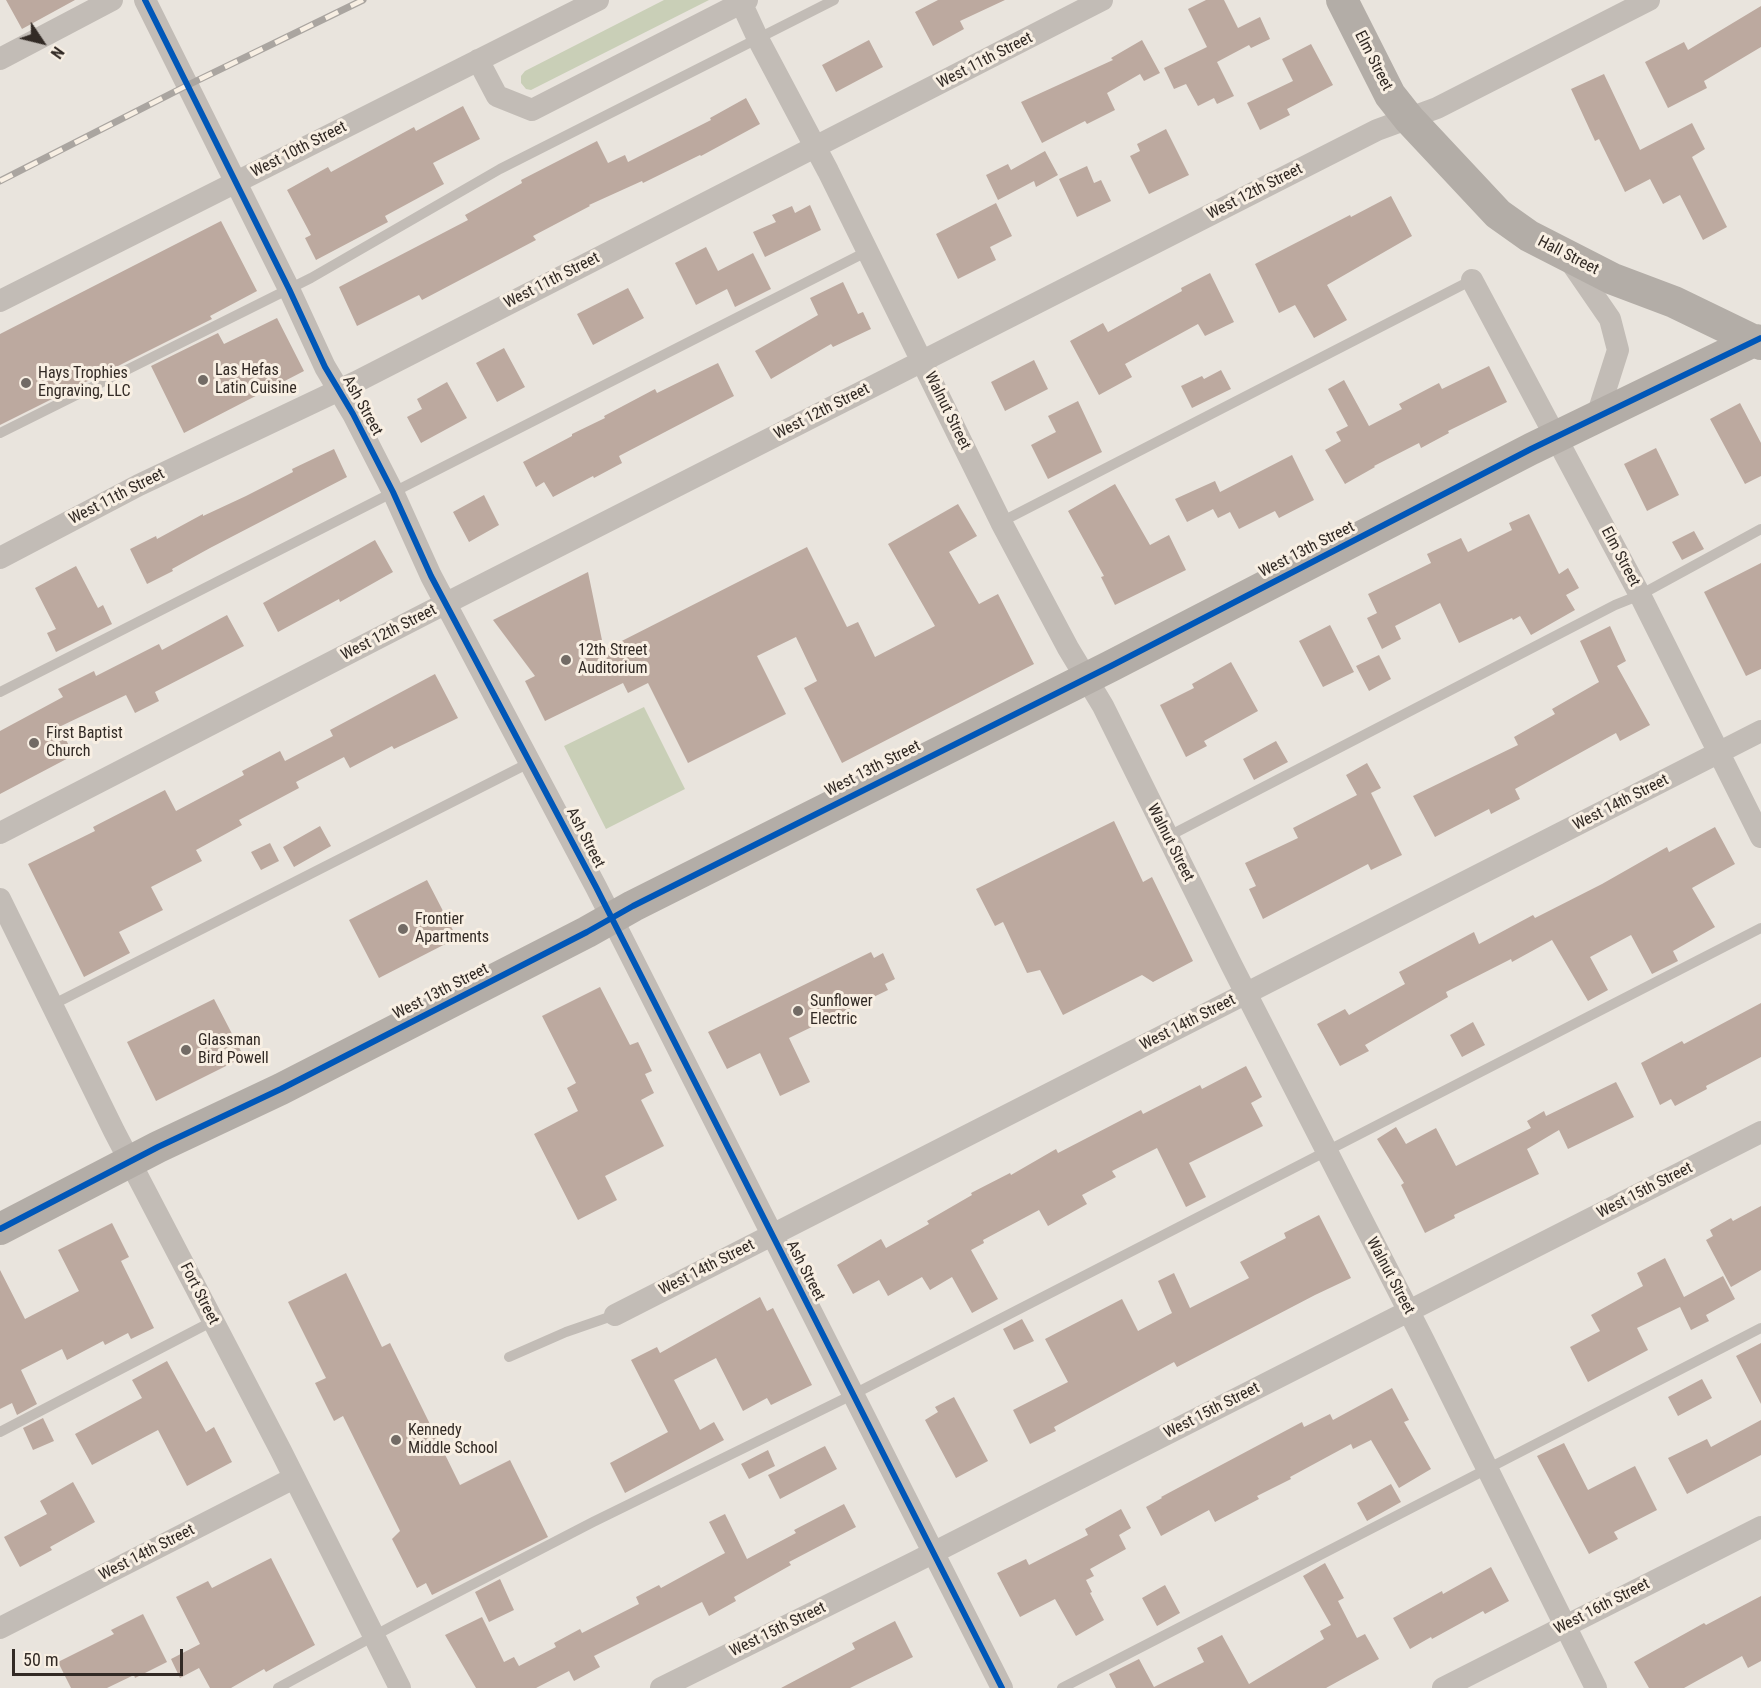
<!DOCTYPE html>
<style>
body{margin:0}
#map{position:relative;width:1761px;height:1688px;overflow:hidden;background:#e9e4dd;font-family:"Roboto Condensed",sans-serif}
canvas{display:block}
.north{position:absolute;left:12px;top:12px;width:60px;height:60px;-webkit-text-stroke:4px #f8efe3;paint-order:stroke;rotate:125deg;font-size:16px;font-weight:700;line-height:24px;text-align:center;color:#322a25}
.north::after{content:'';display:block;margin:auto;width:21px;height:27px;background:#322a25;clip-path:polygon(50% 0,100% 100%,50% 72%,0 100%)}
.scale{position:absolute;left:12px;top:1649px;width:171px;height:27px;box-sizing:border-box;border:3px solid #322a25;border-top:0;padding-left:8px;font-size:18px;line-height:21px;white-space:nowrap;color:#322a25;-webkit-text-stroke:4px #f8efe3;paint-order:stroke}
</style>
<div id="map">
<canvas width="1761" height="1688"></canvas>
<div class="north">N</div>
<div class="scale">50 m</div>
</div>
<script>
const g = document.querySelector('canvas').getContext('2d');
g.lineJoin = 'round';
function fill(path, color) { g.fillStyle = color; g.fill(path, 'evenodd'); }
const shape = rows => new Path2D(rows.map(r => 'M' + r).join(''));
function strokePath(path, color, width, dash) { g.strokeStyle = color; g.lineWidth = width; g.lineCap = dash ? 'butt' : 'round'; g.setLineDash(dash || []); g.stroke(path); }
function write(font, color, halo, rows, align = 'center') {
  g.font = font + ' "Roboto Condensed",sans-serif'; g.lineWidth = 6; g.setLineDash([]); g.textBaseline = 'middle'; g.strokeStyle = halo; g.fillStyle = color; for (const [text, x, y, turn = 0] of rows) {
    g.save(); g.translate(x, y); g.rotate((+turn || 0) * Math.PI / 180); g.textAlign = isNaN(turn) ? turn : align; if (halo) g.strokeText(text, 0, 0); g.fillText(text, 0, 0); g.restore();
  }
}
fill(shape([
 [664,0,709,0,531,90,526,89,521,83,521,76,525,71],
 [644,707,685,789,606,829,564,746]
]), '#c9cfb7');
fill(shape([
 [6,0,75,0,22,29],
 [938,0,1005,0,960,21,964,29,933,46,915,12],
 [1206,0,1224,0,1238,28,1260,17,1270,39,1251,48,1249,45,1217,62,1234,96,1217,104,1214,98,1198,106,1186,84,1174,89,1164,68,1207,47,1188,9],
 [1761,6,1761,47,1704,81,1707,88,1668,108,1645,62,1684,42,1688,50],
 [869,40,883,67,836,92,822,65],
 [1142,40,1160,73,1144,81,1140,74,1107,93,1115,110,1087,124,1085,121,1042,143,1021,102,1113,60,1111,58],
 [1311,44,1333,85,1287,109,1290,115,1260,130,1247,103,1293,81,1282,59],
 [1604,74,1640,150,1692,123,1705,149,1692,157,1727,227,1703,240,1680,195,1663,204,1650,179,1625,192,1599,139,1595,141,1571,89],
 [746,98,760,124,701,156,700,155,643,183,642,181,589,205,590,206,533,236,536,240,422,300,419,295,357,326,339,287,468,220,465,215,522,183,521,180,597,141,608,163,625,155,628,162,711,120,710,118],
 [463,106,480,139,433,163,444,184,385,216,388,222,316,260,305,238,311,235,287,190,328,167,331,172,414,127,416,131],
 [1166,129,1189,175,1149,194,1130,156,1140,151,1137,144],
 [1045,151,1058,175,1036,187,1034,181,998,200,986,175,1008,164,1011,170],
 [1087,166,1094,183,1101,180,1111,201,1077,217,1059,179],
 [1391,196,1412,236,1327,285,1347,320,1314,338,1295,305,1279,313,1255,264,1350,215,1351,217],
 [996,203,1012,236,990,247,996,260,958,279,936,234],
 [810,205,821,230,765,257,753,232,776,222,772,215,792,206,795,213],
 [221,221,257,291,210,316,212,319,0,425,0,334],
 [706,247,718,271,753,253,771,289,735,307,727,289,696,305,675,263],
 [1210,273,1234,322,1205,336,1198,324,1125,364,1132,377,1099,395,1070,341,1103,323,1108,332,1182,291,1181,288],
 [843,282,858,314,863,312,871,329,833,347,831,344,771,379,755,351,818,315,810,298],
 [628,288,644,318,593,345,577,314],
 [277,318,304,371,184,433,151,366,218,333,224,344],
 [504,348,525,387,497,402,476,363],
 [1034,360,1048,389,1005,411,991,382],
 [718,363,734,396,619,456,622,463,594,478,593,476,553,497,544,482,536,487,523,462,572,436,572,434,605,418,604,416,655,389,657,393],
 [1489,366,1507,402,1448,431,1449,433,1421,448,1419,443,1374,466,1375,467,1345,484,1325,450,1341,441,1336,432,1348,426,1328,389,1344,380,1369,426,1402,409,1399,404,1439,383,1442,389],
 [1221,370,1231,389,1192,408,1181,386,1202,376,1204,379],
 [447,382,467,418,421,443,407,417,422,409,417,399],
 [1078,401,1102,452,1048,479,1031,445,1056,432,1048,416],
 [1740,403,1761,443,1761,476,1745,484,1710,419],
 [1656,448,1679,495,1647,511,1624,464],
 [334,449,347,477,210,548,172,569,173,571,147,584,130,549,156,536,157,539,203,514,203,516,246,496,293,472,292,469],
 [1292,455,1314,500,1279,518,1275,511,1239,529,1230,512,1218,518,1213,509,1187,522,1175,499,1215,481,1220,492],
 [1115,484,1150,545,1169,535,1186,570,1115,605,1101,577,1104,576,1068,511],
 [484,495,499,525,469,542,453,512],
 [958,504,977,536,949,552,979,604,998,594,1034,664,842,763,804,688,817,681,796,637,757,656,786,714,688,763,648,683,628,693,623,683,545,721,525,681,535,676,493,620,588,572,604,650,807,547,847,627,858,622,875,657,935,626,888,544],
 [1529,514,1559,574,1568,568,1579,588,1566,595,1575,610,1531,635,1520,616,1513,620,1512,618,1459,643,1440,603,1395,626,1401,639,1382,649,1367,618,1377,613,1368,594,1431,563,1427,554,1461,538,1468,552,1512,530,1509,523],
 [1694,531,1704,549,1682,560,1672,542],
 [375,540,393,572,340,602,339,599,278,632,263,603],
 [1761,563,1761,669,1746,676,1704,592],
 [76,566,98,608,103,605,112,624,56,652,47,633,56,629,35,588],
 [227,615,244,646,155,692,159,701,135,713,126,695,59,727,74,755,0,794,0,731,63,697,58,689,94,671,96,676,159,644,162,650],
 [1330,625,1354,672,1323,687,1299,641],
 [1610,626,1626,661,1617,666,1650,725,1620,741,1616,733,1515,789,1520,799,1491,814,1489,809,1435,837,1413,796,1518,745,1514,737,1555,714,1552,709,1599,682,1580,641],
 [1379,655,1391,679,1369,691,1356,666],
 [1231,662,1258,711,1204,741,1207,746,1186,757,1160,705,1194,688,1192,684],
 [435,674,458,718,394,749,392,746,350,768,344,757,296,782,299,788,239,820,242,825,196,850,202,861,151,887,163,910,119,932,130,953,84,977,28,864,95,831,93,827,165,790,176,811,244,775,242,771,280,751,285,761,333,736,330,730],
 [1276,741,1288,762,1254,780,1243,759],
 [1367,763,1381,788,1371,793,1402,855,1371,870,1368,864,1263,919,1249,889,1256,886,1245,863,1298,838,1293,828,1357,795,1346,775],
 [1114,821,1143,882,1152,877,1193,961,1153,982,1142,975,1063,1015,1040,970,1027,973,1003,922,995,926,976,889],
 [320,826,331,846,294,867,283,847],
 [1715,827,1735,864,1692,888,1715,927,1673,951,1678,961,1652,974,1631,935,1590,957,1608,990,1588,1001,1552,940,1512,962,1511,959,1446,992,1448,997,1365,1045,1369,1051,1340,1066,1317,1024,1345,1009,1349,1015,1405,984,1399,972,1474,932,1479,944,1533,915,1535,918,1602,884,1667,847,1669,852],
 [270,843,279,861,261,870,251,852],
 [427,880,457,938,379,978,349,920],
 [871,952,874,958,883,953,895,979,885,984,888,990,789,1038,810,1082,780,1096,760,1053,727,1069,708,1032],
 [600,987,630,1045,638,1042,652,1071,645,1074,654,1093,641,1100,664,1146,605,1176,617,1200,578,1220,534,1134,578,1111,567,1088,576,1083,542,1016],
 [214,999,244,1057,156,1101,127,1042],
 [1761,1003,1761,1057,1706,1086,1707,1089,1675,1106,1671,1099,1660,1105,1641,1063,1682,1041,1684,1044],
 [1473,1022,1485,1045,1462,1057,1450,1035],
 [1246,1066,1262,1097,1251,1103,1263,1126,1189,1163,1206,1197,1186,1207,1157,1148,1112,1171,1116,1177,1082,1195,1087,1204,1048,1226,1039,1210,983,1240,984,1243,971,1250,998,1299,972,1313,952,1277,930,1290,922,1277,888,1296,879,1280,853,1294,837,1265,881,1239,886,1248,929,1224,927,1221,972,1195,971,1193,1010,1173,1011,1175,1056,1149,1058,1153,1141,1110,1143,1114,1200,1085,1202,1089],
 [1616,1082,1634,1117,1568,1149,1559,1130,1527,1149,1539,1174,1454,1215,1455,1218,1425,1233,1401,1185,1404,1183,1377,1139,1396,1127,1406,1144,1436,1128,1456,1166,1531,1128,1527,1121,1544,1111,1546,1116],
 [1761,1206,1761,1270,1731,1287,1706,1240,1713,1236,1710,1230,1731,1218,1733,1221],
 [1319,1215,1351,1278,1315,1295,1177,1367,1174,1362,1054,1427,1056,1431,1030,1444,1013,1410,1068,1382,1045,1339,1122,1299,1138,1331,1172,1313,1158,1281,1174,1273,1190,1308,1249,1278,1240,1262,1286,1238,1284,1233],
 [112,1223,129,1257,121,1261,154,1328,131,1339,128,1333,105,1345,103,1341,67,1360,62,1349,21,1370,37,1404,17,1415,12,1403,0,1409,0,1270,25,1319,79,1291,58,1250],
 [1665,1258,1684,1297,1723,1276,1735,1299,1706,1315,1709,1321,1691,1330,1680,1307,1637,1328,1648,1350,1588,1382,1570,1347,1600,1331,1591,1315,1643,1286,1637,1273],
 [346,1273,382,1347,390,1343,460,1485,510,1460,548,1537,432,1595,426,1583,417,1588,392,1539,400,1531,343,1416,334,1421,315,1383,326,1378,288,1302],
 [760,1297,767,1311,773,1308,812,1385,771,1405,767,1398,743,1411,716,1358,674,1380,700,1430,714,1422,724,1440,625,1493,610,1463,668,1432,631,1360,657,1347,660,1353],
 [1022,1319,1034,1341,1014,1350,1003,1329],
 [1761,1343,1761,1404,1736,1356],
 [167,1361,206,1432,214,1427,232,1462,187,1486,158,1430,92,1465,75,1434,142,1398,132,1380],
 [1702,1379,1712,1398,1678,1416,1668,1397],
 [1392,1388,1409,1420,1404,1422,1431,1469,1399,1488,1371,1440,1353,1449,1351,1444,1290,1477,1291,1479,1257,1496,1259,1499,1215,1522,1209,1510,1161,1536,1146,1507,1162,1498,1161,1497,1302,1422,1304,1427,1330,1414,1333,1420],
 [954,1397,988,1461,956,1478,925,1420,938,1412,935,1407],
 [43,1418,54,1441,33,1450,23,1428],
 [1761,1420,1761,1455,1687,1494,1668,1458,1707,1439,1711,1447],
 [1564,1443,1588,1490,1635,1466,1657,1510,1614,1532,1618,1539,1589,1554,1537,1456],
 [825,1446,837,1469,780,1499,768,1475],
 [768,1450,775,1466,749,1479,741,1464],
 [73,1482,95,1522,50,1547,52,1550,20,1567,4,1537,47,1514,40,1501],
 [1391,1484,1401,1502,1367,1521,1357,1503],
 [844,1504,856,1527,789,1562,791,1565,734,1597,736,1601,709,1616,702,1602,594,1656,600,1667,574,1681,569,1671,536,1688,476,1688,445,1635,482,1617,504,1662,514,1657,519,1666,556,1647,554,1643,580,1629,582,1633,639,1604,636,1597,659,1585,661,1588,725,1553,709,1522,725,1514,747,1559,796,1533,794,1530],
 [1121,1509,1131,1528,1119,1535,1126,1549,1090,1569,1094,1576,1086,1580,1092,1592,1090,1593,1104,1620,1076,1636,1055,1599,1020,1617,997,1573,1026,1559,1029,1565,1088,1535,1085,1529],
 [271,1558,315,1645,266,1672,264,1669,231,1688,210,1688,199,1668,180,1678,171,1659,200,1644,176,1597,208,1581,212,1588],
 [1325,1563,1344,1598,1338,1601,1357,1638,1365,1634,1379,1659,1326,1688,1116,1688,1109,1674,1139,1659,1154,1687,1204,1662,1197,1648,1222,1635,1249,1684,1324,1639,1320,1631,1331,1625,1303,1576],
 [1491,1567,1509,1601,1485,1614,1483,1611,1432,1639,1431,1637,1410,1649,1393,1618,1442,1591,1443,1594],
 [500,1579,514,1610,489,1622,475,1592],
 [1165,1585,1180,1613,1157,1626,1142,1598],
 [1761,1596,1761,1661,1748,1668,1742,1656,1684,1688,1649,1688,1634,1662,1704,1623,1706,1625],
 [143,1614,167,1662,135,1678,134,1675,107,1688,71,1688,58,1662,114,1634,111,1630],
 [895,1621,913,1657,850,1688,781,1688,855,1649,852,1643]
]), '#bca99f');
strokePath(shape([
 [0,433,311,278,500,169,834,0],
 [1001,522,1472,280],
 [0,692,868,251],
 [1167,837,1615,605,1640,595,1761,529],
 [52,1005,531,762],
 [509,1357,566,1332,615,1315],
 [0,1432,213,1321],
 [278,1688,398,1623,593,1522,852,1395,1761,928],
 [1062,1688,1761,1328]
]), '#c2bcb6', 10);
strokePath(shape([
 [145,0,289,289,325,367,353,414,393,492,431,576,596,887,1002,1688],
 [740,0,758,39,828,171,1001,522,1068,648,1103,706,1232,966,1424,1341,1596,1688],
 [0,59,112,0],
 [478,60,497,96,532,110,747,0],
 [1568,258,1610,319,1618,350,1597,416],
 [1472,280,1640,595,1761,837],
 [0,301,598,0],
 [0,558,139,485,356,382,1102,0],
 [0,833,425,614,1377,130,1437,108,1649,0],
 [0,899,114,1131,281,1451,400,1688],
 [615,1315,1761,731],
 [0,1628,294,1478],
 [661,1688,913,1563,1761,1132],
 [1443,1688,1761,1527]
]), '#c2bcb6', 22);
strokePath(shape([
 [1342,0,1390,95,1409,119,1498,214,1529,236,1613,279,1674,302,1761,344],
 [0,1229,158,1147,281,1089,587,932,633,906,1111,666,1531,449,1756,340]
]), '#b3ada7', 32);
const rail = shape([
 [0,181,188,85,363,0]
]);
strokePath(rail, '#aaa5a0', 7);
strokePath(rail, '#f8efe3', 4.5, [14]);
strokePath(shape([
 [145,0,289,289,325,367,353,414,393,492,431,576,596,887,1002,1688],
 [0,1229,158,1147,281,1089,587,932,633,906,1111,666,1531,449,1761,338]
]), '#0057b8', 6);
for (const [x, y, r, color] of [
 [203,380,6,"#726b65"],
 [26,383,6,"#726b65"],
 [566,660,6,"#726b65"],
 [34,743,6,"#726b65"],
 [403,929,6,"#726b65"],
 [798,1011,6,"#726b65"],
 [186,1050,6,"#726b65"],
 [396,1440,6,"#726b65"]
]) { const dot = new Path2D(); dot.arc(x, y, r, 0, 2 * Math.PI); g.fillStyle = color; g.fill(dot); strokePath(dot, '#f8efe3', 2); }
write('16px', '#322a25', '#f8efe3', [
 ["West 11th Street",985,61,-27],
 ["Elm Street",1373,61,63],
 ["West 10th Street",299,150,-27],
 ["West 12th Street",1255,192,-27],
 ["Hall Street",1568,256,27],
 ["West 11th Street",552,281,-27],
 ["Ash Street",362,406,61],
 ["Walnut Street",947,411,64],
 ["West 12th Street",822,412,-27],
 ["West 11th Street",117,497,-27],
 ["West 13th Street",1307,550,-27],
 ["Elm Street",1620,557,62],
 ["West 12th Street",389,633,-27],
 ["West 13th Street",873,769,-27],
 ["West 14th Street",1621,803,-27],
 ["Ash Street",585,838,63],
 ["Walnut Street",1170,843,63],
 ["West 13th Street",441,992,-27],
 ["West 14th Street",1188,1023,-27],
 ["West 15th Street",1645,1191,-27],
 ["West 14th Street",707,1268,-27],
 ["Ash Street",805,1271,63],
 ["Walnut Street",1390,1276,62],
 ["Fort Street",199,1294,63],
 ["West 15th Street",1212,1411,-27],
 ["West 14th Street",147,1553,-27],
 ["West 16th Street",1602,1607,-27],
 ["West 15th Street",778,1630,-26]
]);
write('16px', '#322a25', '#f8efe3', [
 ["Las Hefas",215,371],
 ["Latin Cuisine",215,389],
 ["Hays Trophies",38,374],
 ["Engraving, LLC",38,392],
 ["12th Street",578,651],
 ["Auditorium",578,669],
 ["First Baptist",46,734],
 ["Church",46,752],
 ["Frontier",415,920],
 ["Apartments",415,938],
 ["Sunflower",810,1002],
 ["Electric",810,1020],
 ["Glassman",198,1041],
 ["Bird Powell",198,1059],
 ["Kennedy",408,1431],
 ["Middle School",408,1449]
], 'left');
</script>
